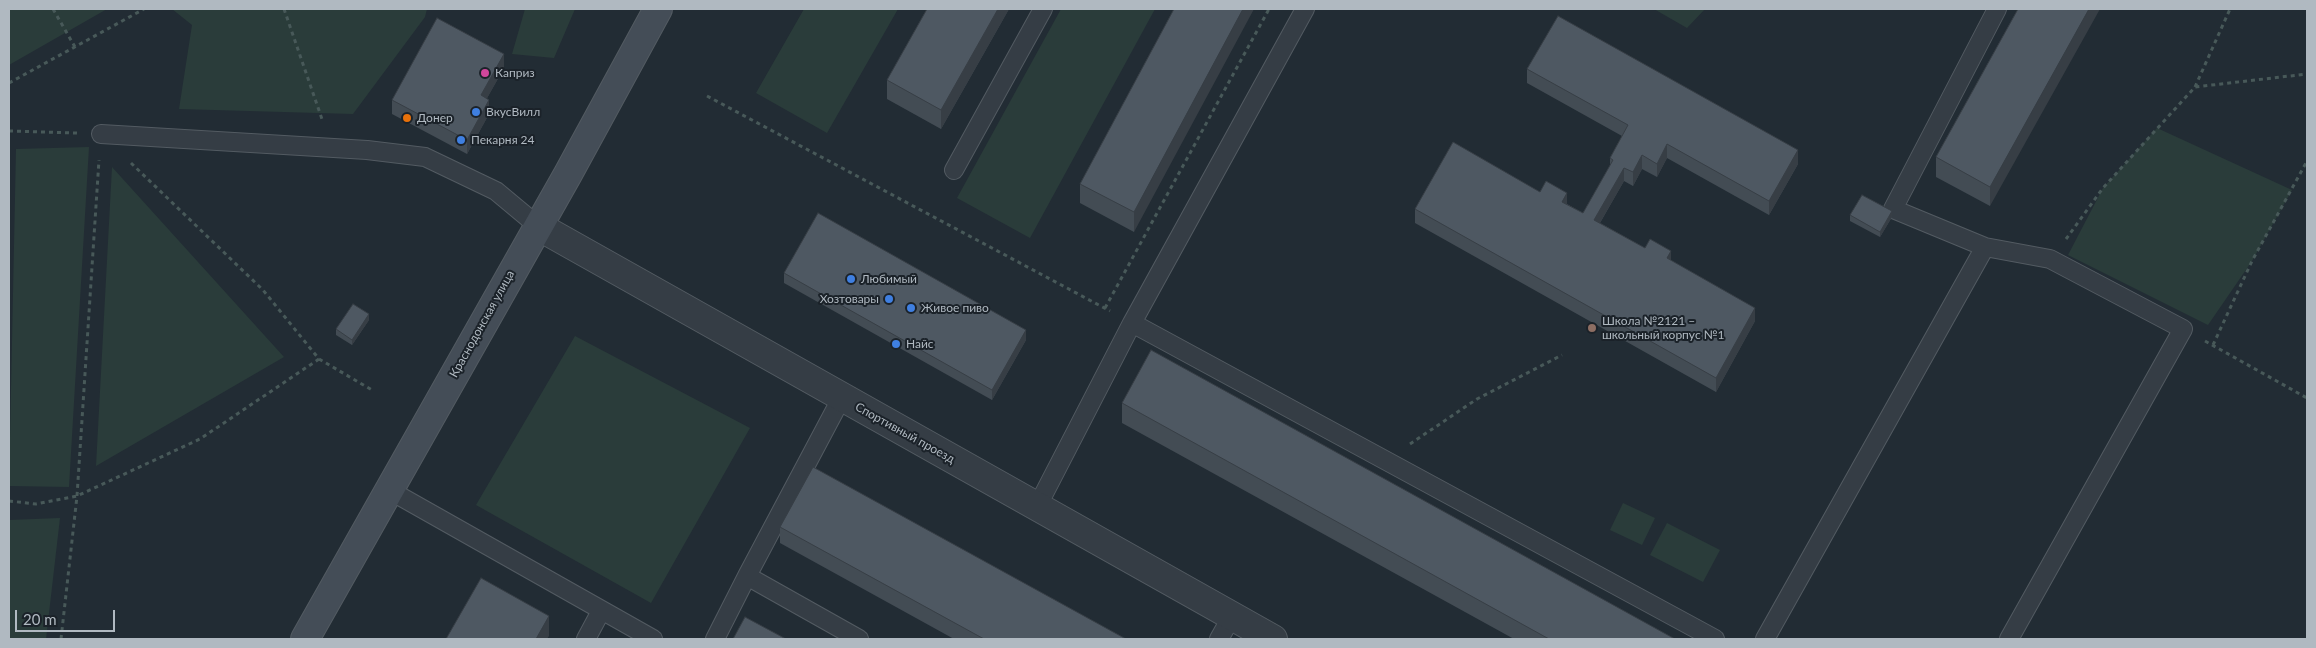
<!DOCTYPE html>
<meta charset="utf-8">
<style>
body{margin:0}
#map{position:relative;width:2316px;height:648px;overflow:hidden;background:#222c34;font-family:Lato,sans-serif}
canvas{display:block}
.frame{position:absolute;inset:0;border:10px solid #b0b9c1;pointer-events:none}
.scale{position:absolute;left:15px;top:610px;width:100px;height:22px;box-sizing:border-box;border:2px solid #b0b9c1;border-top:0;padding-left:6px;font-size:15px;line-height:18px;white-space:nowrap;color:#b0b9c1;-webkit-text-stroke:4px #1b2229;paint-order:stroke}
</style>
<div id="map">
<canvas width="2316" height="648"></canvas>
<div class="frame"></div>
<div class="scale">20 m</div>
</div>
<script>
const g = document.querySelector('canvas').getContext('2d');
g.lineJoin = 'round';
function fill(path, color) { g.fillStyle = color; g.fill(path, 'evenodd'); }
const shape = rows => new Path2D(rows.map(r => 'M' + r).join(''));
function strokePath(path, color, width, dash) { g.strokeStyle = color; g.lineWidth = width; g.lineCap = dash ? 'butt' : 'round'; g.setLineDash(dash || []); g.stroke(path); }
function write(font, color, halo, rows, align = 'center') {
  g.font = font + ' Lato,sans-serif'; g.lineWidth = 4; g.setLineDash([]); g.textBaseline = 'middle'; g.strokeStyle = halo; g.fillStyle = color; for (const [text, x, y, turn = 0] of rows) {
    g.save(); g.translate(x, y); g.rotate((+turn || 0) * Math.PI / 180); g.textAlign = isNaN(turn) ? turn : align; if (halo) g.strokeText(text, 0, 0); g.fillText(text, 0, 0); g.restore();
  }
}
fill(shape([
 [9,9,107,9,9,65],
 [172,9,427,9,425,17,353,114,179,109,192,25],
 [525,9,575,9,554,58,512,54],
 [804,9,898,9,827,133,756,93],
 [1061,9,1155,9,1030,238,957,198],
 [1654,9,1705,9,1687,28],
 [2157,128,2292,190,2252,261,2208,325,2068,255,2103,188],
 [89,147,69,487,9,486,16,149],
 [112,167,284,357,96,466],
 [575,336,750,428,651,603,476,505],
 [1623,503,1655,518,1642,545,1610,530],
 [60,518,46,639,9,639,9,520],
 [1667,523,1720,550,1703,582,1650,555]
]), '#2a3c3a');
const lane = shape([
 [101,134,367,150,425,157,496,191,538,226],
 [954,170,1043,9],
 [1985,247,1893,209,1997,9],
 [1132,323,1305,9],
 [389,490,653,639],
 [1037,507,1132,323,1715,639],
 [747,576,842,397],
 [586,639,601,611],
 [715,639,747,576,859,639],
 [1219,639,1232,616],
 [1765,639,1985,247,2050,259,2183,329,2009,639]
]);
const street = shape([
 [538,226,1273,639]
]);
const secondary = shape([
 [305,639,568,174,658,9]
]);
strokePath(lane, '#535b62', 20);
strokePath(street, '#535b62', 30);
strokePath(secondary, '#535b62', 30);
strokePath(shape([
 [53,9,75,47],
 [284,9,323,122],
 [9,83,144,9],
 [2195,87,2230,9],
 [707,96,1110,311],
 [9,131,77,133],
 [2066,239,2103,188,2195,87,2307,74],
 [1105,308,1269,9],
 [2205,341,2307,398],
 [2213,345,2252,261,2307,161],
 [319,359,372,390],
 [1410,444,1477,399,1562,355],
 [9,501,36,504,77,496,200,439,319,359,263,290,131,163],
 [61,639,77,496,99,160]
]), '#485959', 3, [4, 4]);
strokePath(lane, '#353d45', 18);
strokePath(street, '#353d45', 28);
strokePath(secondary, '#444d57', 28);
fill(shape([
 [927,9,1009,9,941,129,887,99,887,80],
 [1174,9,1134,232,1080,203,1080,184],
 [2018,9,1990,206,1936,177,1936,157],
 [504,68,487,98,489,114,467,154,392,114,392,100],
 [1527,69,1798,164,1769,215,1667,158,1657,177,1642,169,1633,186,1624,181,1600,223,1645,248,1671,260,1755,321,1716,392,1415,223,1415,209,1540,192,1567,204,1583,213,1610,166,1610,158,1622,136,1527,83],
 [1850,215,1892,217,1880,237,1850,221],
 [784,273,1026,340,992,400,784,283],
 [369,320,352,345,336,335,336,329],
 [1122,403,1675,639,1514,639,1122,423],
 [780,527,1126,639,954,639,780,543]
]), '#434c54');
fill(shape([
 [998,9,1009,9,941,129,941,110],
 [1243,9,1254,9,1134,232,1134,212],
 [2089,9,2100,9,1990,206,1990,187],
 [504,54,504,68,481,109,481,95],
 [489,100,489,114,467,154,467,140],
 [1667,144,1667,158,1657,177,1657,164],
 [1798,150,1798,164,1769,215,1769,201],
 [1642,155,1642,169,1633,186,1633,172],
 [1624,168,1624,181,1594,233,1594,220],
 [1567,193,1567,207,1562,202],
 [1892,211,1892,217,1880,237,1880,232],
 [1671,251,1671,264,1667,258],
 [1755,308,1755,321,1716,392,1716,378],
 [369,314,369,320,352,345,352,340],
 [1026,330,1026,340,992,400,992,390],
 [549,616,549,636,547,639,536,639]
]), '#373e45');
const building = shape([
 [927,9,998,9,941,110,887,80,927,9],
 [1174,9,1243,9,1134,212,1080,184,1174,9],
 [2018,9,2089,9,1990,187,1936,157,2018,9],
 [1558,16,1798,150,1769,201,1667,144,1657,164,1642,155,1633,172,1624,168,1594,220,1645,248,1650,239,1671,251,1667,258,1755,308,1716,378,1415,209,1453,142,1540,192,1546,181,1567,193,1562,202,1583,213,1613,160,1610,158,1628,125,1527,69,1558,16],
 [437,18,504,54,481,95,489,100,467,140,392,100,437,18],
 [1862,195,1892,211,1880,232,1850,215,1862,195],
 [818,213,1026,330,992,390,784,273,818,213],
 [353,304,369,314,352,340,336,329,353,304],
 [1151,350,1675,639,1549,639,1122,403,1151,350],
 [813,467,1126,639,984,639,780,527,813,467],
 [481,578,549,616,536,639,446,639,481,578],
 [745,617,786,639,733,639,745,617]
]);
fill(building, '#4e5862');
strokePath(building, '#373e45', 1);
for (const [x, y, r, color] of [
 [485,73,5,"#d1479c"],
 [476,112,5,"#3f7fe0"],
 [407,118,5,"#e8710a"],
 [461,140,5,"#3f7fe0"],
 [851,279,5,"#3f7fe0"],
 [889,299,5,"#3f7fe0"],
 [911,308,5,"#3f7fe0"],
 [1592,328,5,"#8d6e63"],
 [896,344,5,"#3f7fe0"]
]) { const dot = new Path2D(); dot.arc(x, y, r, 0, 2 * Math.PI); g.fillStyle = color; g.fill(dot); strokePath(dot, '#1b2229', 2); }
write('12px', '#b0b9c1', '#1b2229', [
 ["Каприз",495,73],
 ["ВкусВилл",486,112],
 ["Донер",417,118],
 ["Пекарня 24",471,140],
 ["Любимый",861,279],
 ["Хозтовары",879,299,"right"],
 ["Живое пиво",921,308],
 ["Школа №2121 –",1602,321],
 ["школьный корпус №1",1602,335],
 ["Найс",906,344]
], 'left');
write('12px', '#b0b9c1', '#1b2229', [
 ["Краснодонская улица",482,324,-61],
 ["Спортивный проезд",905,433,29]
]);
</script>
